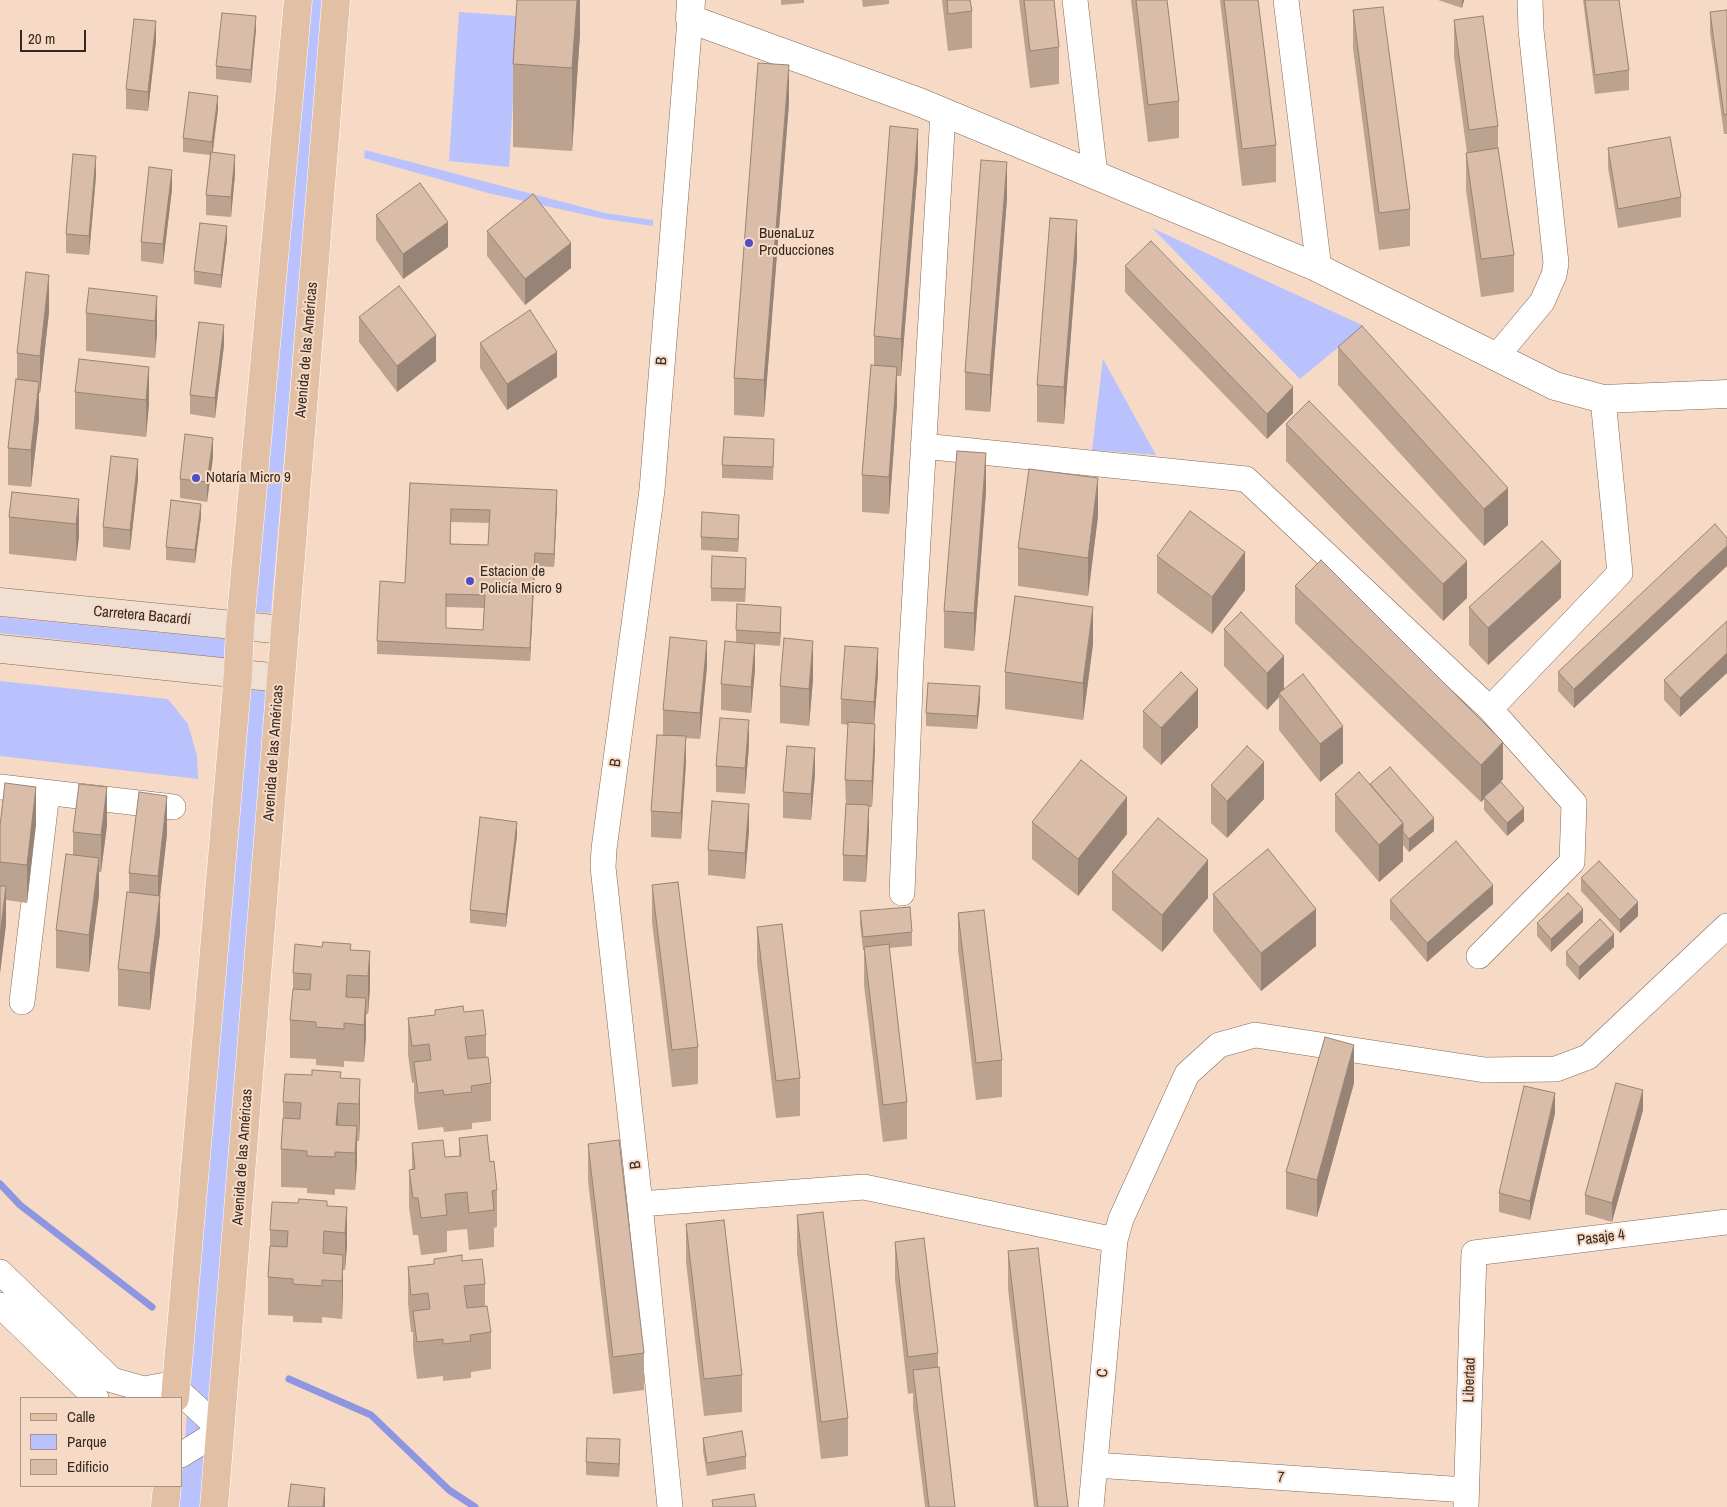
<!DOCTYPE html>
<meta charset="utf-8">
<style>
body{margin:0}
#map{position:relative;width:1727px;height:1507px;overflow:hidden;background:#f7dac5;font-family:"Archivo Narrow",sans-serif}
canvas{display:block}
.legend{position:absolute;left:20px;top:1397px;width:162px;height:90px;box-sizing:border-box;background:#f7dac5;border:1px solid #a99383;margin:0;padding:6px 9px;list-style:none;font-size:15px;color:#332921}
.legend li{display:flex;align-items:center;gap:10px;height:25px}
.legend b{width:25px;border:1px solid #a99383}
.scale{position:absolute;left:20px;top:30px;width:66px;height:22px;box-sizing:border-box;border:2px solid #332921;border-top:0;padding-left:6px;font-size:15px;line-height:18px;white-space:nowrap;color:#332921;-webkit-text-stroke:4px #f7dac5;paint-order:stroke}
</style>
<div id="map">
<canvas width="1727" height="1507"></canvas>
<ul class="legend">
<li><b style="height:6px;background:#e2c0a5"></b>Calle</li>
<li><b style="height:14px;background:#bac2fe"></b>Parque</li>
<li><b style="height:14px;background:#d9bda8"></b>Edificio</li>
</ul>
<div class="scale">20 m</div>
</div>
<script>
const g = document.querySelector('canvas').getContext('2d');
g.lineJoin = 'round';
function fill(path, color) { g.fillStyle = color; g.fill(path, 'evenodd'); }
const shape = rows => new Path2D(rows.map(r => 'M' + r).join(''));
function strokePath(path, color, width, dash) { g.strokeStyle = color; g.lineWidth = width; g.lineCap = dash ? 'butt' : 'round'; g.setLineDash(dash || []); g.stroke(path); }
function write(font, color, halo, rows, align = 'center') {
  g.font = font + ' "Archivo Narrow",sans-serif'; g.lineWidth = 4; g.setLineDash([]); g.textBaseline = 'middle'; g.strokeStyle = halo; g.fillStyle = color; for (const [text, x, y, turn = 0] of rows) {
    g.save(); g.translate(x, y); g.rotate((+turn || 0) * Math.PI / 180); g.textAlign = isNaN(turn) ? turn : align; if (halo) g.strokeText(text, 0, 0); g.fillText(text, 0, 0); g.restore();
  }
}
fill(shape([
 [308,0,323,0,271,613,255,612],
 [459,12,518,16,509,167,449,161],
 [365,150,605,213,653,220,653,226,604,219,488,193,364,158],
 [1152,228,1364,326,1300,379],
 [1103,359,1156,455,1092,450],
 [0,617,226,639,224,658,0,633],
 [0,681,168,699,188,724,197,756,198,779,0,756],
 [250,690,267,691,210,1405,190,1387],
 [187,1411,207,1428,185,1442],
 [205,1452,200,1507,179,1507,183,1466]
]), '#bac2fe');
strokePath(shape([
 [0,1184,20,1205,152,1307],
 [289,1379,371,1415,449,1490,475,1507]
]), '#8e95e1', 7);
const minor = shape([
 [1075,0,1095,175],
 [1286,0,1319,269],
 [1496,357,1542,302,1554,275,1556,263,1531,30,1530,0],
 [923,446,1246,479,1490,709,1574,803,1572,862,1479,956],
 [1490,709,1620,573,1603,399],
 [0,787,173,807],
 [902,893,911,661,943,113],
 [22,1002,47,793],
 [640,1204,864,1187,1115,1240],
 [0,1272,112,1380,144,1389,171,1384,221,1430,181,1455],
 [0,1305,96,1398],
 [1095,1465,1466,1490],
 [670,1507,640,1204,603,867,604,849,652,490,690,19],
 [1091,1507,1115,1240,1121,1219,1187,1074,1219,1045,1255,1035,1485,1070,1556,1069,1588,1057,1727,926],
 [1466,1507,1474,1253,1727,1222]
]);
const tertiary = shape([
 [691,0,690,19,919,102,1314,266,1555,386,1603,399,1727,394]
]);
const secondary = shape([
 [0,602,284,630],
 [0,649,280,678]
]);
const primary = shape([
 [175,1398,238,674,240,626,298,0],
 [165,1507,167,1486],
 [214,1507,336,0]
]);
strokePath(minor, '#826956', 26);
strokePath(tertiary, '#826956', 29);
strokePath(secondary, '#826956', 29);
strokePath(primary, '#fff', 29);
strokePath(minor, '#fff', 25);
strokePath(tertiary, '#fff', 28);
strokePath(secondary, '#f1e0d2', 28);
strokePath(primary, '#e2c0a5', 28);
fill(shape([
 [580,0,580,34,572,151,513,147,513,64],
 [781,0,804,0,804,3,781,5],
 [862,0,889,0,889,4,863,7],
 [942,0,970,0,972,11,972,48,948,51],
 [1019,0,1054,0,1059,47,1059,84,1030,88],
 [1131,0,1167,0,1179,101,1179,138,1148,142],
 [1220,0,1258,0,1276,145,1276,182,1242,186],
 [1438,0,1464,0,1462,8],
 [1583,0,1619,0,1629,70,1629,90,1595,94],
 [1353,10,1410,209,1410,246,1379,250,1353,48],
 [1727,10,1727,134,1724,134,1710,32,1710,12],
 [1454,20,1498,126,1498,148,1514,255,1514,292,1481,297,1466,190,1466,153,1467,153,1454,57],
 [256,29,251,83,216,79,216,66],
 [156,41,148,111,126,109,126,89],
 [789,103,764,417,734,415,734,378],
 [218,109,213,152,235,174,231,217,206,215,206,195,210,155,183,152,183,138],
 [1608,148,1681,197,1681,217,1618,228,1608,168],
 [918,166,901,376,897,376,897,404,889,514,862,512,862,475,874,365,874,336],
 [96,176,89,255,66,253,66,234],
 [172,189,163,264,141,261,141,242],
 [1007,199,990,412,965,410,965,372],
 [376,215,448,247,403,279,376,240],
 [487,231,571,268,525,305,487,256],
 [227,240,221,288,194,284,194,271],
 [1077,257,1064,424,1037,422,1037,385],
 [1125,266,1293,413,1267,439,1125,292],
 [157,296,157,333,155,358,86,351,86,313],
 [49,312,40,393,39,393,39,419,31,487,8,485,8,448,17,379,17,353],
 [359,317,436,361,397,392,359,342],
 [480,343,557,377,507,410,480,368],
 [224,345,215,418,190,414,190,395],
 [1338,347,1508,525,1484,546,1338,385],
 [149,367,149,404,146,437,75,429,75,392],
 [1286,424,1467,598,1443,621,1286,461],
 [774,452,773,480,722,478,722,465],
 [213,457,207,502,180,498,180,479],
 [138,479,130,550,103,547,103,527],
 [410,483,557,503,554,567,535,566,530,661,377,654,377,641,405,583],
 [451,522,489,523,488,545,451,544],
 [446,607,484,608,483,630,446,628],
 [986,491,974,651,944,648,944,611],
 [79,499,79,536,76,561,9,554,9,517],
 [1098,516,1088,596,1018,586,1018,548],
 [201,517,195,563,166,560,166,547],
 [739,528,738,552,701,550,701,537],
 [1727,538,1727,566,1574,708,1558,691,1558,672],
 [1157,556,1245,590,1212,634,1157,593],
 [746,571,745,602,711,601,711,588],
 [1295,586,1503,779,1494,788,1524,821,1507,836,1484,810,1484,799,1481,802,1295,623],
 [1561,598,1488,665,1469,645,1469,607],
 [781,620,780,646,755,644,755,669,751,713,721,710,721,684,736,642,736,630],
 [1727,621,1680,717,1664,700,1664,680],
 [1224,629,1284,689,1343,763,1320,782,1279,730,1279,697,1267,710,1224,666],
 [1093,644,1083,720,1005,709,1005,672],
 [707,666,700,739,686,738,686,762,681,839,651,837,651,811,663,735,663,710],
 [878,674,874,724,875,750,872,807,869,807,869,831,866,882,843,881,843,855,846,806,845,780,848,725,841,724,841,699],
 [813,679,809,726,780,723,780,686],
 [980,699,977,729,926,726,926,713],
 [1143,711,1198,727,1161,765,1143,748],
 [749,745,745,794,716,792,716,766],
 [815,774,811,820,783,818,783,792],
 [1370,784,1434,831,1409,852,1403,845,1403,861,1379,882,1335,831,1335,794],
 [1211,785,1264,799,1227,838,1211,823],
 [1032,822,1127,834,1078,896,1032,859],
 [36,824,27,903,6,900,6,924,0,973,0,826],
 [107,825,101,872,99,872,99,895,89,972,56,968,56,930,73,855,73,832],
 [749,830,745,879,708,875,708,850],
 [167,834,160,896,160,933,150,1010,118,1006,118,969,129,892,129,873],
 [517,835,506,927,470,923,470,910],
 [1112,872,1208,898,1162,952,1112,910],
 [1581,878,1638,916,1620,933,1581,891],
 [652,885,698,1047,698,1084,672,1087,652,922],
 [1213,894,1316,946,1261,991,1213,931],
 [1390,900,1493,904,1427,962,1390,919],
 [860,911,912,932,912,946,889,948,907,1102,907,1139,883,1142,864,985,864,950,863,950,860,924],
 [958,913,1002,1060,1002,1097,976,1100,958,950],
 [1583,922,1551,952,1537,936,1537,923],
 [757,927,800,1078,800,1116,776,1118,757,964],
 [1614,947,1579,980,1566,965,1566,952],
 [351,950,370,951,370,988,368,1014,366,1014,366,1036,364,1062,344,1061,344,1067,316,1065,316,1059,290,1058,290,1020,293,989,293,973],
 [435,1010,464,1012,486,1035,486,1057,491,1083,491,1121,472,1123,472,1129,444,1132,443,1127,418,1130,414,1099,414,1083,412,1083,408,1055,408,1018,435,1015],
 [341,1078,360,1079,360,1116,359,1141,357,1141,357,1163,355,1190,335,1189,335,1195,307,1193,307,1188,281,1187,281,1149,283,1118,283,1102],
 [1354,1083,1317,1217,1286,1209,1286,1172],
 [1643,1110,1612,1222,1585,1214,1585,1195],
 [1555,1113,1530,1220,1499,1212,1499,1193],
 [459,1138,490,1162,497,1190,497,1227,494,1228,494,1247,469,1250,467,1229,447,1231,447,1252,421,1255,418,1235,413,1235,409,1207,409,1170,412,1169,412,1143,445,1157,459,1156],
 [588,1144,644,1353,644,1390,613,1394,588,1181],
 [327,1206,347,1207,347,1245,345,1270,343,1270,343,1292,342,1319,322,1317,322,1323,293,1322,293,1316,268,1315,268,1277,270,1246,270,1230],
 [797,1215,848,1418,848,1456,821,1459,797,1253],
 [686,1224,742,1375,742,1412,704,1416,686,1262],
 [895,1242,938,1353,938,1367,955,1507,925,1507,913,1408,913,1393,908,1394,895,1279],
 [1008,1251,1068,1507,1034,1507,1008,1289],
 [462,1261,485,1284,485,1306,491,1332,491,1369,471,1372,471,1378,443,1381,443,1376,417,1379,413,1348,413,1332,411,1332,408,1304,408,1267],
 [703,1438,746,1456,746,1469,707,1476,703,1451],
 [620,1452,619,1477,586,1475,586,1462]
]), '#bba390');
fill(shape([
 [577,0,580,0,580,34,572,151,572,68],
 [1462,0,1464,0,1462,8],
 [256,16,256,29,251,83,251,70],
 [156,21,156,41,148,111,148,92],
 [789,65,789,103,764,417,764,380],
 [218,96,218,109,212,155,212,142],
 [918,129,918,166,901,376,901,339],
 [235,155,235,174,231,217,231,197],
 [96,156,96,176,89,255,89,236],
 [1007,162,1007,199,990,412,990,375],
 [172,170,172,189,163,264,163,244],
 [1077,220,1077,257,1064,424,1064,387],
 [448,222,448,247,403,279,403,254],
 [227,226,227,240,221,288,221,275],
 [571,243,571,268,525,305,525,279],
 [49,275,49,312,40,393,40,356],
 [157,296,157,333,155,358,155,321],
 [224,325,224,345,215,418,215,398],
 [436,335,436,361,397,392,397,366],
 [557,352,557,377,507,410,507,384],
 [149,367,149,404,146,437,146,400],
 [897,367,897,404,889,514,889,477],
 [39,382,39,419,31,487,31,450],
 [1293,387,1293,413,1267,439,1267,414],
 [213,438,213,457,207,502,207,482],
 [986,453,986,491,974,651,974,613],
 [138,459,138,479,130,550,130,530],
 [1098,478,1098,516,1088,596,1088,558],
 [1508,488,1508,525,1484,546,1484,509],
 [557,490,557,503,554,567,554,554],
 [79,499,79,536,76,561,76,524],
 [201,504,201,517,195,563,195,550],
 [739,515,739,528,738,552,738,539],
 [1727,546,1727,566,1574,708,1574,689],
 [1245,552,1245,590,1212,634,1212,597],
 [535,553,535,566,530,661,530,648],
 [746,558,746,571,745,602,745,589],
 [1467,561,1467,598,1443,621,1443,584],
 [1561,561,1561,598,1488,665,1488,628],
 [781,607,781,620,780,646,780,633],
 [1093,607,1093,644,1083,720,1083,683],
 [707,641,707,666,700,739,700,713],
 [813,641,813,679,809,726,809,689],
 [755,644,755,669,751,713,751,687],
 [878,648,878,674,874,727,874,702],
 [1727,653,1727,673,1680,717,1680,698],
 [1284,656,1284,693,1279,693,1279,697,1267,710,1267,673],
 [980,686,980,699,977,729,977,716],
 [1198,689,1198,727,1161,765,1161,728],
 [749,720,749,745,745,794,745,768],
 [875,724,875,750,872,807,872,781],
 [1343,726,1343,763,1320,782,1320,744],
 [686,736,686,762,681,839,681,813],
 [1503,742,1503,779,1485,798,1484,797,1484,799,1481,802,1481,765],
 [815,748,815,774,811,820,811,794],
 [1264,762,1264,799,1227,838,1227,801],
 [36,787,36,824,27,903,27,865],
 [107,787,107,825,101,872,101,835],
 [167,796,167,834,158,914,158,876],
 [1127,797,1127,834,1078,896,1078,859],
 [749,804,749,830,745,879,745,853],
 [869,805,869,831,866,882,866,856],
 [1524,808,1524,821,1507,836,1507,823],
 [1434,818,1434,831,1409,852,1409,839],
 [517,822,517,835,506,927,506,914],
 [1403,823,1403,861,1379,882,1379,845],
 [99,858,99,895,89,972,89,935],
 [1208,860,1208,898,1162,952,1162,915],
 [1493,885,1493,904,1427,962,1427,943],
 [6,886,6,924,0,973,0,936],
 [160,896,160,933,150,1010,150,973],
 [1638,902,1638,916,1620,933,1620,920],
 [1316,909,1316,946,1261,991,1261,953],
 [1583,909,1583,922,1551,952,1551,939],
 [1614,934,1614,947,1579,980,1579,967],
 [370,951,370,988,368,1014,368,976],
 [347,975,347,1012,346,997],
 [366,998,366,1036,364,1062,364,1025],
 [1354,1045,1354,1083,1317,1217,1317,1180],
 [360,1079,360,1116,359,1141,359,1104],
 [1643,1090,1643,1110,1612,1222,1612,1203],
 [1555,1093,1555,1113,1530,1220,1530,1201],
 [338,1103,338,1140,336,1125],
 [357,1126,357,1163,355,1190,355,1153],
 [347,1207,347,1245,345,1270,345,1233],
 [343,1255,343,1292,342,1319,342,1281],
 [620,1439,620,1452,619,1477,619,1464],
 [325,1488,325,1507,323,1507]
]), '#988476');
const building = shape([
 [517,0,577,0,572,68,513,64,517,0],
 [947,0,970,0,972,11,948,14,947,0],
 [1024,0,1054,0,1059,47,1030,51,1024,0],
 [1136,0,1167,0,1179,101,1148,105,1136,0],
 [1224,0,1258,0,1276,145,1242,149,1224,0],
 [1585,0,1619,0,1629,70,1595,75,1585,0],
 [1383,7,1410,209,1379,213,1353,10,1383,7],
 [1727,10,1727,114,1724,115,1710,12,1727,10],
 [222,13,256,16,251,70,216,66,222,13],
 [1483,16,1498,126,1469,130,1454,20,1483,16],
 [134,19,156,21,148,92,126,89,134,19],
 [758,63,789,65,764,380,734,378,758,63],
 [189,92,218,96,212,142,183,138,189,92],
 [890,126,918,129,901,339,874,336,890,126],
 [1670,137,1681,197,1618,209,1608,148,1670,137],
 [1498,148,1514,255,1481,259,1466,153,1498,148],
 [211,152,235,155,231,197,206,195,211,152],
 [73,154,96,156,89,236,66,234,73,154],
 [981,160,1007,162,990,375,965,372,981,160],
 [149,167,172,170,163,244,141,242,149,167],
 [420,183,448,222,403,254,376,215,420,183],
 [533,194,571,243,525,279,487,231,533,194],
 [1050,218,1077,220,1064,387,1037,385,1050,218],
 [200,223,227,226,221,275,194,271,200,223],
 [1151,241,1293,387,1267,414,1125,266,1151,241],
 [26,272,49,275,40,356,17,353,26,272],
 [399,286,436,335,397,366,359,317,399,286],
 [89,288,157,296,155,321,86,313,89,288],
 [530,310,557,352,507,384,480,343,530,310],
 [199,322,224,325,215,398,190,395,199,322],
 [1362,326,1508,488,1484,509,1338,347,1362,326],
 [79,359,149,367,146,400,75,392,79,359],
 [871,365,897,367,889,477,862,475,871,365],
 [16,379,39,382,31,450,8,448,16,379],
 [1309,401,1467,561,1443,584,1286,424,1309,401],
 [185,434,213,438,207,482,180,479,185,434],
 [724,437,774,439,773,467,722,465,724,437],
 [957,451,986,453,974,613,944,611,957,451],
 [111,456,138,459,130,530,103,527,111,456],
 [1029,469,1098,478,1088,558,1018,548,1029,469],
 [410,483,557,490,554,554,535,553,530,648,377,641,380,581,405,583,410,483],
 [451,509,490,510,488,545,450,544,451,509],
 [446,594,485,595,483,630,446,628,446,594],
 [12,492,79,499,76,524,9,517,12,492],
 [171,500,201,504,195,550,166,547,171,500],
 [1190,511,1245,552,1212,597,1157,556,1190,511],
 [702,512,739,515,738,539,701,537,702,512],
 [1715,524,1727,538,1727,546,1574,689,1558,672,1715,524],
 [1542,541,1561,561,1488,628,1469,607,1542,541],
 [712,556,746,558,745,589,711,588,712,556],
 [1321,560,1503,742,1481,765,1295,586,1321,560],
 [1015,596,1093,607,1083,683,1005,672,1015,596],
 [737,604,781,607,780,633,736,630,737,604],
 [1241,612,1284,656,1267,673,1224,629,1241,612],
 [1727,621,1727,653,1680,698,1664,680,1727,621],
 [670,637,707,641,700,713,663,710,670,637],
 [784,638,813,641,809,689,780,686,784,638],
 [725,641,755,644,751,687,721,684,725,641],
 [845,646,878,648,874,702,841,699,845,646],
 [1181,672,1198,689,1161,728,1143,711,1181,672],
 [1303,674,1343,726,1320,744,1279,693,1303,674],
 [928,683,980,686,977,716,926,713,928,683],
 [720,718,749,720,745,768,716,766,720,718],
 [848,722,875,724,872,781,845,780,848,722],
 [657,735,686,736,681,813,651,811,657,735],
 [787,746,815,748,811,794,783,792,787,746],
 [1247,746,1264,762,1227,801,1211,785,1247,746],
 [1081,760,1127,797,1078,859,1032,822,1081,760],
 [1390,767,1434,818,1409,839,1403,832,1403,823,1370,784,1390,767],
 [1359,772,1403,823,1379,845,1335,794,1359,772],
 [1501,782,1524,808,1507,823,1484,797,1501,782],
 [5,783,36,787,27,865,0,862,0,826,5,783],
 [79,784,107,787,101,835,73,832,79,784],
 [139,792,167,796,158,876,129,873,139,792],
 [712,801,749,804,745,853,708,850,712,801],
 [846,804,869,805,866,856,843,855,846,804],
 [480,817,517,822,506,914,470,910,480,817],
 [1158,818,1208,860,1162,915,1112,872,1158,818],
 [1456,841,1493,885,1427,943,1390,900,1456,841],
 [1268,849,1316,909,1261,953,1213,894,1268,849],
 [66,854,99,858,89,935,56,930,66,854],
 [1599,861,1638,902,1620,920,1581,878,1599,861],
 [678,882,698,1047,672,1050,652,885,678,882],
 [0,886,6,886,0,936,0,886],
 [127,892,160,896,150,973,118,969,127,892],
 [1568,893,1583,909,1551,939,1537,923,1568,893],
 [910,907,912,932,863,937,860,911,910,907],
 [984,910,1002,1060,976,1063,958,913,984,910],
 [1600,919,1614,934,1579,967,1566,952,1600,919],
 [782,924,800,1078,776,1081,757,927,782,924],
 [323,942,351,944,350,950,370,951,368,976,347,975,346,997,366,998,364,1025,344,1023,344,1029,316,1027,316,1022,290,1020,293,989,310,990,311,974,293,973,295,944,322,947,323,942],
 [889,944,907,1102,883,1105,864,947,889,944],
 [463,1006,464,1012,483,1010,486,1035,465,1037,468,1059,488,1057,491,1083,471,1086,472,1092,444,1095,443,1090,418,1093,414,1062,431,1060,429,1044,412,1046,408,1018,435,1015,435,1010,463,1006],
 [1325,1037,1354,1045,1317,1180,1286,1172,1325,1037],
 [312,1070,341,1072,340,1078,360,1079,359,1104,338,1103,336,1125,357,1126,355,1153,335,1152,335,1157,307,1156,307,1151,281,1149,283,1118,300,1119,301,1103,283,1102,285,1074,312,1075,312,1070],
 [1616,1083,1643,1090,1612,1203,1585,1195,1616,1083],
 [1524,1086,1555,1093,1530,1201,1499,1193,1524,1086],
 [487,1135,490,1162,494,1161,497,1190,492,1191,494,1210,469,1213,467,1192,445,1194,447,1215,421,1218,418,1198,413,1198,409,1170,415,1169,412,1143,443,1140,445,1157,461,1156,459,1138,487,1135],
 [619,1140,644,1353,613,1357,588,1144,619,1140],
 [299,1199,327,1201,327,1206,347,1207,345,1233,324,1231,323,1253,343,1255,342,1281,322,1280,322,1286,293,1284,293,1279,268,1277,270,1246,287,1247,288,1231,270,1230,272,1202,298,1203,299,1199],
 [823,1212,848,1418,821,1422,797,1215,823,1212],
 [724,1220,742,1375,704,1379,686,1224,724,1220],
 [924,1238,938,1353,908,1357,895,1242,924,1238],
 [1038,1248,1068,1507,1038,1507,1008,1251,1038,1248],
 [462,1255,462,1261,482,1259,485,1284,464,1286,467,1308,487,1306,491,1332,470,1335,471,1341,443,1344,443,1339,417,1342,413,1311,430,1309,428,1293,411,1295,408,1267,434,1264,434,1259,462,1255],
 [939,1367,955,1507,929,1507,913,1370,939,1367],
 [742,1431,746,1456,707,1463,703,1438,742,1431],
 [587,1438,620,1439,619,1464,586,1462,587,1438],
 [291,1484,325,1488,323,1507,288,1507,291,1484],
 [754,1494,756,1507,713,1507,712,1500,754,1494]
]);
fill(building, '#d9bda8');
strokePath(building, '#988476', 1);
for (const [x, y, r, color] of [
 [749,243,5,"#504ec5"],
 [196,478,5,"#504ec5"],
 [470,581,5,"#504ec5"]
]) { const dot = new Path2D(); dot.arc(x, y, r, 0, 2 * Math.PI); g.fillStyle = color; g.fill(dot); strokePath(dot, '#f7dac5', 2); }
write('15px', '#332921', '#f7dac5', [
 ["BuenaLuz",759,234],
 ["Producciones",759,251],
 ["Notaría Micro 9",206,478],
 ["Estacion de",480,572],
 ["Policía Micro 9",480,589]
], 'left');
write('15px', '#332921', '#f7dac5', [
 ["Avenida de las Américas",307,350,-85],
 ["B",662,361,-85],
 ["Carretera Bacardí",142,616,5],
 ["Avenida de las Américas",274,753,-86],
 ["B",616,763,-82],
 ["Avenida de las Américas",243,1157,-86],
 ["B",636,1165,-97],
 ["Pasaje 4",1601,1238,-7],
 ["C",1103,1373,-85],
 ["Libertad",1470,1380,-88],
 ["7",1281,1478,4]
]);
</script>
